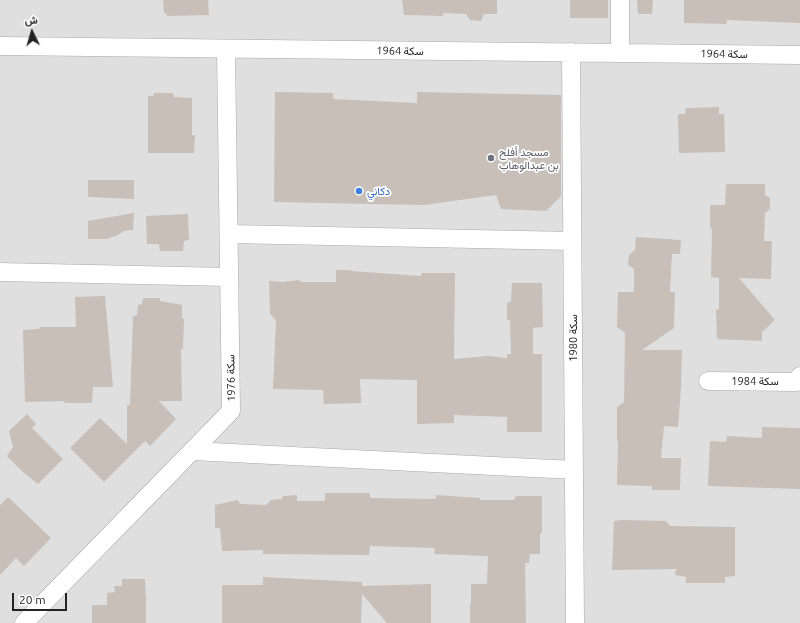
<!DOCTYPE html>
<meta charset="utf-8">
<style>
body{margin:0}
#map{position:relative;width:800px;height:623px;overflow:hidden;background:#f2efe9;font-family:Ubuntu,Vazirmatn,sans-serif}
canvas{display:block}
.north{position:absolute;left:12px;top:12px;width:40px;height:40px;-webkit-text-stroke:3px #fff;paint-order:stroke;rotate:355deg;font-size:11px;font-weight:700;line-height:16px;text-align:center;color:#222}
.north::after{content:'';display:block;margin:auto;width:14px;height:18px;background:#222;clip-path:polygon(50% 0,100% 100%,50% 72%,0 100%)}
.scale{position:absolute;left:12px;top:593px;width:55px;height:18px;box-sizing:border-box;border:2px solid #222;border-top:0;padding-left:5px;font-size:12px;line-height:14px;white-space:nowrap;color:#222;-webkit-text-stroke:3px #fff;paint-order:stroke}
</style>
<div id="map">
<canvas width="800" height="623"></canvas>
<div class="north">ش</div>
<div class="scale">20 m</div>
</div>
<script>
const g = document.querySelector('canvas').getContext('2d');
g.lineJoin = 'round';
function fill(path, color) { g.fillStyle = color; g.fill(path, 'evenodd'); }
const shape = rows => new Path2D(rows.map(r => 'M' + r).join(''));
function strokePath(path, color, width, dash) { g.strokeStyle = color; g.lineWidth = width; g.lineCap = dash ? 'butt' : 'round'; g.setLineDash(dash || []); g.stroke(path); }
function write(font, color, halo, rows, align = 'center') {
  g.font = font + ' Ubuntu,Vazirmatn,sans-serif'; g.lineWidth = 3.5; g.setLineDash([]); g.textBaseline = 'middle'; g.strokeStyle = halo; g.fillStyle = color; for (const [text, x, y, turn = 0] of rows) {
    g.save(); g.translate(x, y); g.rotate((+turn || 0) * Math.PI / 180); g.textAlign = isNaN(turn) ? turn : align; if (halo) g.strokeText(text, 0, 0); g.fillText(text, 0, 0); g.restore();
  }
}
fill(shape([
 [0,0,800,0,800,623,0,623]
]), '#e0dfdf');
fill(shape([
 [163,0,208,0,209,15,167,16,167,14,164,13],
 [402,0,497,0,497,14,484,14,481,21,470,20,466,14,443,13,443,16,404,15],
 [570,0,608,0,608,18,570,18],
 [637,0,653,0,652,14,638,14],
 [684,0,800,0,800,23,727,20,726,24,684,23],
 [275,92,333,93,333,99,417,103,417,92,561,95,561,196,546,211,501,209,496,195,424,205,274,202],
 [154,93,173,93,174,97,192,98,192,135,195,135,194,153,148,153,148,96,153,96],
 [719,107,719,114,724,114,725,152,679,153,678,114,685,114,686,108],
 [88,180,134,180,134,199,88,197],
 [726,184,765,184,765,195,770,198,770,209,765,213,764,241,772,241,771,279,739,278,775,320,762,332,762,341,717,339,716,310,719,309,719,278,711,277,712,229,710,228,710,205,725,205],
 [134,213,133,230,124,231,118,235,107,239,88,239,88,221],
 [188,214,189,240,184,241,183,251,160,251,159,244,147,244,146,216],
 [636,237,681,240,680,254,672,254,670,292,675,292,674,328,642,350,682,350,681,388,678,427,664,426,661,458,681,458,680,490,652,490,652,486,617,485,618,441,617,441,617,407,624,402,625,333,617,327,618,292,634,292,634,269,628,265,629,255,635,250],
 [336,270,351,270,351,271,421,276,422,273,455,273,454,359,488,356,507,358,507,354,511,354,510,320,507,320,507,303,511,302,512,283,542,283,543,327,533,328,533,354,542,354,542,432,507,432,507,417,454,415,454,423,417,424,417,380,360,379,361,403,324,404,323,390,273,389,276,320,270,314,269,281,284,282,299,280,301,282,336,282],
 [105,296,113,387,93,387,92,403,64,403,65,401,25,402,23,330,39,329,40,327,76,327,75,297],
 [143,298,160,298,160,301,182,305,182,318,184,319,183,349,181,349,182,401,159,401,176,419,150,446,145,441,104,482,70,448,100,418,127,444,127,405,130,405,133,316,137,315,138,305,142,304],
 [27,414,36,424,32,428,63,459,38,484,23,472,7,456,13,447,9,431],
 [762,427,800,428,800,489,708,486,710,441,726,442,727,436,762,438],
 [325,493,370,493,370,498,436,499,436,495,480,498,480,500,514,500,516,496,542,496,542,533,540,533,540,554,530,554,529,563,525,563,526,623,470,623,470,604,471,604,471,584,487,584,488,556,434,554,435,548,370,546,369,555,263,554,263,550,222,551,220,528,215,528,215,505,238,500,240,504,266,505,271,500,282,499,283,496,297,495,297,501,325,501],
 [8,497,51,538,24,566,16,558,0,575,0,505],
 [623,520,666,521,670,526,735,527,735,576,725,577,725,583,686,583,686,577,675,575,676,569,612,570,614,521],
 [263,577,362,582,362,586,431,584,431,623,387,623,362,594,361,623,222,623,222,585,263,585],
 [122,579,145,579,146,601,146,623,92,623,92,605,107,605,107,593,115,592,114,586,122,586]
]), '#c7bfb8');
const minor = shape([
 [620,0,620,53],
 [0,46,800,55],
 [571,52,575,623],
 [229,234,572,241],
 [0,272,229,277],
 [708,381,797,382,800,376],
 [192,451,574,470],
 [24,623,231,411,226,49]
]);
strokePath(minor, '#a9a9a9', 19);
strokePath(minor, '#fff', 18);
for (const [x, y, r, color] of [
 [491,158,4,"#6b7280"],
 [359,191,4,"#3f7fe0"]
]) { const dot = new Path2D(); dot.arc(x, y, r, 0, 2 * Math.PI); g.fillStyle = color; g.fill(dot); strokePath(dot, '#fff', 1.5); }
write('11px', '#222', '#fff', [
 ["سكة 1964",400,51,1],
 ["سكة 1964",724,54,1],
 ["سكة 1980",573,338,-90],
 ["سكة 1976",231,378,-91],
 ["سكة 1984",755,381]
]);
write('11px', '#5b616d', '#fff', [
 ["مسجد أفلح",499,152],
 ["بن عبدالوهاب",499,165]
], 'left');
write('11px', '#366cbe', '#fff', [
 ["دكاني",367,191]
], 'left');
</script>
